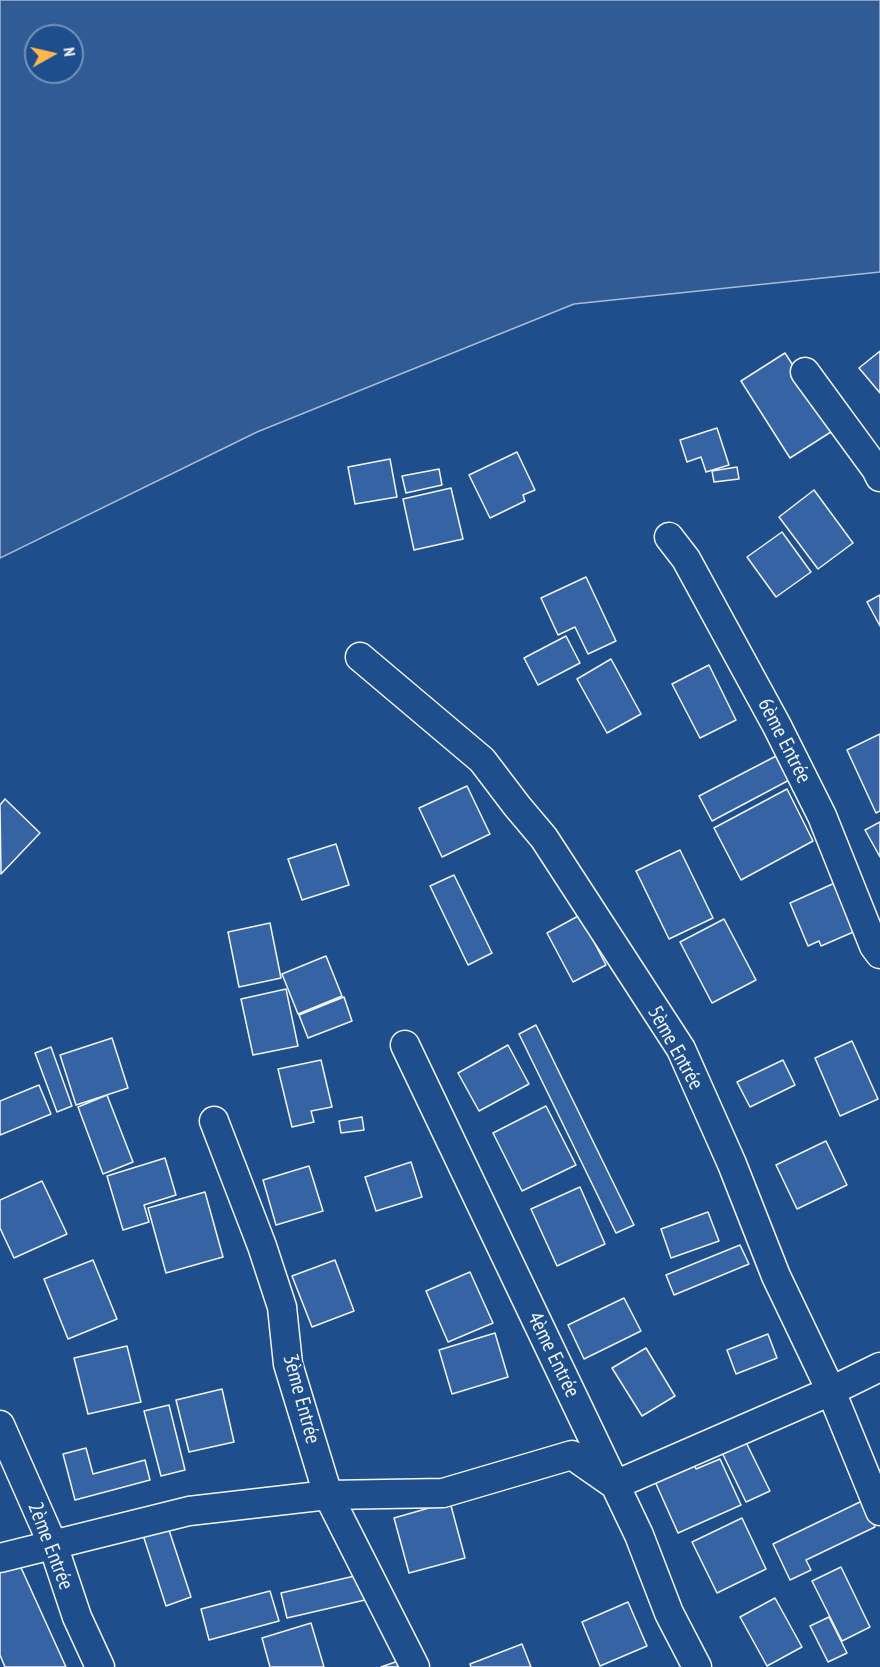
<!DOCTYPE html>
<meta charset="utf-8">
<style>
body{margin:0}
#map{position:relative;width:880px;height:1667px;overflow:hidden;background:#1f4e8c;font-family:"PT Sans Narrow",sans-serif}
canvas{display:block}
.north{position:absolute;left:24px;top:24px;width:60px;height:60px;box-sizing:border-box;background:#1f4e8c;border:2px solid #7391ba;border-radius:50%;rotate:82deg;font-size:16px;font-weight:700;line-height:24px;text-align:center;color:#f2f6ff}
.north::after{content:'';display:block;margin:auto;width:21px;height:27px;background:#ffb74d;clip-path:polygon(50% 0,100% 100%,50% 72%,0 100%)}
</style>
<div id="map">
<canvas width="880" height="1667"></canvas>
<div class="north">N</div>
</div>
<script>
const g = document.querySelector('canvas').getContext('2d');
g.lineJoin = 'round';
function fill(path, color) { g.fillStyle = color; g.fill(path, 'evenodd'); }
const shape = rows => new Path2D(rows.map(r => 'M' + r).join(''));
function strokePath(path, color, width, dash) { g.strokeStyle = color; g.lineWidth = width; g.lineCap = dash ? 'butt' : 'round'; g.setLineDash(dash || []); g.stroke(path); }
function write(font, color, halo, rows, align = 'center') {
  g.font = font + ' "PT Sans Narrow",sans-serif'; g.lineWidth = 4.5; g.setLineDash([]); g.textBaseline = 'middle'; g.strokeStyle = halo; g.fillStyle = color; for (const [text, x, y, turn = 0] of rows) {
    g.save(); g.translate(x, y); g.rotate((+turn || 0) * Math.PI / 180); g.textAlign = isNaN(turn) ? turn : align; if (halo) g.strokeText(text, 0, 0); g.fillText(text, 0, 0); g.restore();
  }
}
const built = shape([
 [0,0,880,0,880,272,574,304,257,432,0,558,0,0],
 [36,36,72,36,72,72,36,72,36,36]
]);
fill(built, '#305b95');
strokePath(built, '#a8bbd7', 1.5);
const building = shape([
 [880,351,880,393,859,368,880,351],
 [785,353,834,430,790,458,741,381,785,353],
 [717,428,729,465,706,472,701,457,687,462,680,440,717,428],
 [517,452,535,490,523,495,525,501,490,518,469,475,517,452],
 [390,459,397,497,355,504,348,467,390,459],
 [737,467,739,479,714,482,712,471,737,467],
 [439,469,442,485,406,493,402,476,439,469],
 [451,488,463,539,414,550,403,499,451,488],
 [814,490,853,543,818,569,779,517,814,490],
 [782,532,811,572,776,597,747,557,782,532],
 [586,577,616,641,588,654,575,627,558,635,541,598,586,577],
 [880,595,880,626,867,602,880,595],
 [566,636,580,663,538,685,524,658,566,636],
 [611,659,641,714,607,733,577,679,611,659],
 [709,665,736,720,700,738,672,684,709,665],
 [880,734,880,811,876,813,847,750,880,734],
 [780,754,793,778,712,821,699,796,780,754],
 [467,786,490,834,442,857,419,808,467,786],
 [787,789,813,841,741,880,714,828,787,789],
 [5,799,40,833,1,874,0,805,5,799],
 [880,822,880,857,865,830,880,822],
 [336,844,349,885,302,900,288,859,336,844],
 [680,850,713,918,669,939,636,871,680,850],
 [454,875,492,953,468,965,430,886,454,875],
 [837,882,858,930,821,946,819,941,808,946,790,903,837,882],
 [580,915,606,965,573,982,547,933,580,915],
 [724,919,756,980,712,1003,680,942,724,919],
 [270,923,281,978,239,987,228,932,270,923],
 [326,956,342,996,298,1014,282,974,326,956],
 [286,989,298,1046,253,1055,241,999,286,989],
 [344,997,352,1021,308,1038,299,1015,344,997],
 [536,1025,634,1225,616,1233,519,1034,536,1025],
 [112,1038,128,1088,76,1105,60,1055,112,1038],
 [852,1041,878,1099,840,1116,815,1058,852,1041],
 [508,1045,529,1084,479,1111,458,1073,508,1045],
 [51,1047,72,1106,57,1112,35,1053,51,1047],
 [321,1060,332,1107,311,1111,314,1122,292,1127,278,1069,321,1060],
 [783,1060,795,1085,750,1107,737,1082,783,1060],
 [39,1085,51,1114,0,1135,0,1101,39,1085],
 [107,1095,133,1162,103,1174,78,1107,107,1095],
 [546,1106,576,1165,522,1191,493,1133,546,1106],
 [362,1117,364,1130,341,1133,339,1121,362,1117],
 [826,1141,847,1185,797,1209,776,1165,826,1141],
 [165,1158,176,1195,144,1205,149,1222,123,1230,107,1176,165,1158],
 [411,1162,422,1197,376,1211,365,1177,411,1162],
 [309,1166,323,1211,276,1225,263,1180,309,1166],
 [42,1181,67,1234,14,1258,0,1228,0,1200,42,1181],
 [580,1187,605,1244,557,1266,531,1209,580,1187],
 [205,1192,223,1257,166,1273,148,1208,205,1192],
 [708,1212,719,1241,671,1258,661,1229,708,1212],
 [740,1245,749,1264,674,1295,666,1275,740,1245],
 [93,1260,117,1319,68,1339,44,1279,93,1260],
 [335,1260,354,1311,312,1327,292,1276,335,1260],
 [470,1272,493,1323,448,1342,426,1291,470,1272],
 [624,1298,641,1331,584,1359,568,1325,624,1298],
 [495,1333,508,1377,452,1394,439,1350,495,1333],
 [768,1334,777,1358,736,1374,727,1350,768,1334],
 [127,1346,141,1402,88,1414,74,1358,127,1346],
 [646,1348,675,1396,642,1416,612,1368,646,1348],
 [222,1389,234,1442,189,1452,176,1400,222,1389],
 [169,1405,185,1470,161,1476,144,1411,169,1405],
 [736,1422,770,1491,746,1502,713,1434,736,1422],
 [86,1448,93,1474,145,1460,150,1480,75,1500,63,1454,86,1448],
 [692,1459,696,1469,720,1459,741,1505,678,1533,653,1477,692,1459],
 [862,1501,875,1527,806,1560,811,1570,790,1580,773,1544,862,1501],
 [450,1502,465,1558,409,1573,394,1518,450,1502],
 [742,1518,766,1569,717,1593,692,1542,742,1518],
 [168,1527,191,1597,166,1606,143,1535,168,1527],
 [18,1561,66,1667,5,1667,0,1655,0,1570,18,1561],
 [841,1567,870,1627,842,1641,812,1581,841,1567],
 [359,1575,365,1600,287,1618,281,1593,359,1575],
 [270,1591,279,1621,209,1640,201,1609,270,1591],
 [775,1598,802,1647,767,1666,740,1617,775,1598],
 [628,1602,647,1646,600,1666,582,1622,628,1602],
 [829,1617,847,1653,828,1662,810,1626,829,1617],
 [311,1623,324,1667,270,1667,262,1638,311,1623],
 [522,1644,531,1667,471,1667,470,1664,522,1644],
 [401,1660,403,1667,381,1667,401,1660]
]);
fill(building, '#3563a3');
strokePath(building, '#f2f6ff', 1.5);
const minor = shape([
 [805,372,876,469,880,477],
 [669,537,686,559,777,726,822,816,874,946,880,954],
 [360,657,482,760,517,806,544,838,681,1049,732,1164,776,1276,831,1391,880,1511],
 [405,1045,639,1535,669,1613,697,1667],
 [214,1121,262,1246,282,1307,288,1364,328,1495,415,1667],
 [0,1425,53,1545,77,1617,100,1667],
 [0,1558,189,1511,328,1495,443,1493,572,1455,615,1485,831,1391,880,1367]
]);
strokePath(minor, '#f2f6ff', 31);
strokePath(minor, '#1f4e8c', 28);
write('21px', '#f2f6ff', '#1f4e8c', [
 ["6ème Entrée",784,741,63],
 ["5ème Entrée",675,1048,61],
 ["4ème Entrée",553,1355,64],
 ["3ème Entrée",301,1399,75],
 ["2ème Entrée",50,1546,69]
]);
</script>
